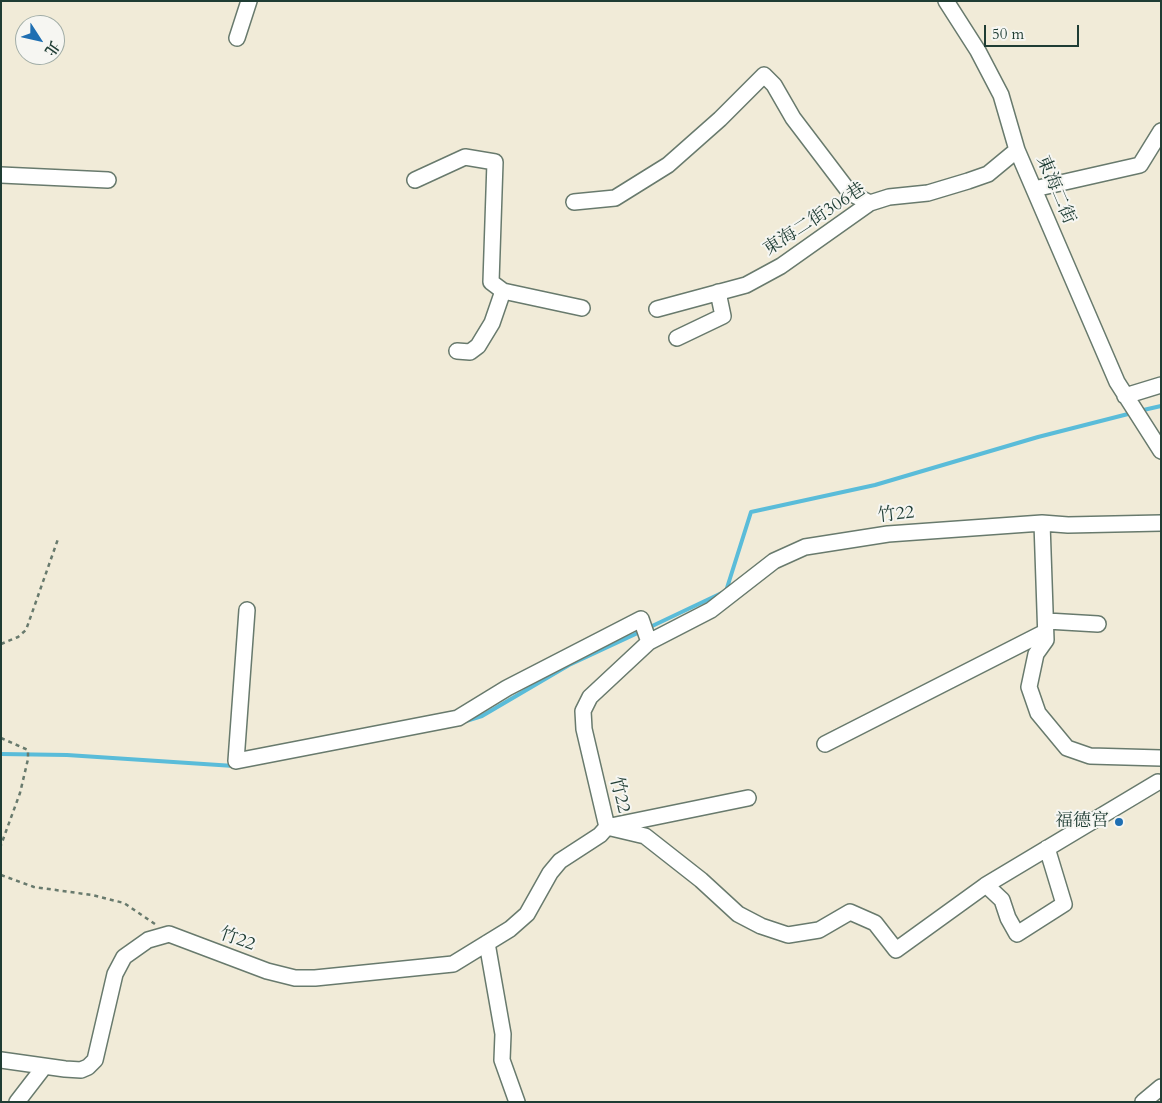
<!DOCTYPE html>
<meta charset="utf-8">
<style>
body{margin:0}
#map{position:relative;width:1162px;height:1103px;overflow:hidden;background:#f1ebd8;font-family:Cardo,"Noto Serif TC",serif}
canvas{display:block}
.frame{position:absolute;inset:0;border:2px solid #1f3d34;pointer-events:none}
.north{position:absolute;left:15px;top:15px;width:50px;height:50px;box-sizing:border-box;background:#f6f6f2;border:1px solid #a0aca6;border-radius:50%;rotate:125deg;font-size:14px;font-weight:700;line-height:20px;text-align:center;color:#1f3d34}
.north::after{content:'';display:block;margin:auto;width:18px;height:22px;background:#1f6fb2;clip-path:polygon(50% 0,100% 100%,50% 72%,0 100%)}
.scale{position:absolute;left:984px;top:25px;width:95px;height:22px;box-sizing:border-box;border:2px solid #1f3d34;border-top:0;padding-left:6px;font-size:15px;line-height:18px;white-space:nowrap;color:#1f3d34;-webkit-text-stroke:4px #f6f6f2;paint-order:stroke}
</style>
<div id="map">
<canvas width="1162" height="1103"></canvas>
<div class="frame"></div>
<div class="north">北</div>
<div class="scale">50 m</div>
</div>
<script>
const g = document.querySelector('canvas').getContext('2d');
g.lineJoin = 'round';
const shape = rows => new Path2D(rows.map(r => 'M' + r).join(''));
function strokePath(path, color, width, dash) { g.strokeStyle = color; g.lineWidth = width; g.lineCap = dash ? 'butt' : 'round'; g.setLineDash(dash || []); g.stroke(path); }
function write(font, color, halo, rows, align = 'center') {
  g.font = font + ' Cardo,"Noto Serif TC",serif'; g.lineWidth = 4; g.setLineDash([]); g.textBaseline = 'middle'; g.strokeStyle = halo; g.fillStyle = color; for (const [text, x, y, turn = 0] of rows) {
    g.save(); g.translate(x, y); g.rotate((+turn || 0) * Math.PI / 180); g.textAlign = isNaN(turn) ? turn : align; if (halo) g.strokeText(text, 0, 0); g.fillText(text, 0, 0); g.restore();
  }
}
strokePath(shape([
 [1139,411,1161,406],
 [648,628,726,591,751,512,875,485,1038,437,1132,413],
 [466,721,482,716,569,665,642,631],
 [1,754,67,755,234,766]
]), '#5abcd9', 4);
const minor = shape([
 [946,1,978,51,1001,95,1017,150,1117,382,1161,451],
 [237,38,249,1],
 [1,175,108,180],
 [415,180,465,157,495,162,491,282,503,291,582,308],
 [1034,189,1140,165,1161,131],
 [574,202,615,198,668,165,720,119,764,75,774,85,793,118,850,193,870,203],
 [657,309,746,285,781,266,870,203,889,197,928,193,968,181,988,174,1017,150],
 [677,338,723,316,718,292],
 [457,351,470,352,478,346,492,323,503,291],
 [1125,396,1161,385],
 [1042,523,1046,640,1036,654,1029,687,1038,713,1067,748,1090,756,1161,758],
 [247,610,236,761,458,718,507,688,641,619,649,642],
 [1047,621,1098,624],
 [825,744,1045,632],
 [611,826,748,798],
 [607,827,645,836,701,880,738,914,761,926,788,935,819,930,850,912,875,923,896,950,986,885],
 [1047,848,1064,904,1017,934,1008,918,1002,900,986,885,1158,782],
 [487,943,503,1034,502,1060,517,1102],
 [1,1060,65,1069,81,1070,88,1067,95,1060,115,974,124,957,148,940,169,934,267,971,295,978,315,978,453,964,510,929,527,914,550,873,560,861,600,835,607,827,584,729,583,711,590,697,649,642,711,610,774,561,805,547,888,534,1042,523,1068,525,1161,523],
 [17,1102,44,1067],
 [1143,1102,1161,1087]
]);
strokePath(minor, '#687a6d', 18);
strokePath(shape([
 [1,644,18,637,26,630,58,539],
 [1,738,28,750,28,759,20,793,1,845],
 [1,875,34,887,92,895,124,903,155,924]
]), '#687a6d', 2.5, [4, 4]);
strokePath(minor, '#fff', 15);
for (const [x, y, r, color] of [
 [1119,822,5,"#1f6fb2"]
]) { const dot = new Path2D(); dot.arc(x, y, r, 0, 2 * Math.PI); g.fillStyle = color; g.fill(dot); strokePath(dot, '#f6f6f2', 2); }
write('18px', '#1f3d34', '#f6f6f2', [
 ["東海二街",1055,190,67],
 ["東海二街306巷",815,220,-33],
 ["竹22",896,515,-6],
 ["竹22",619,795,77],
 ["竹22",237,940,20]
]);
write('18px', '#1f3d34', '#f6f6f2', [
 ["福德宮",1109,822]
], 'right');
</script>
